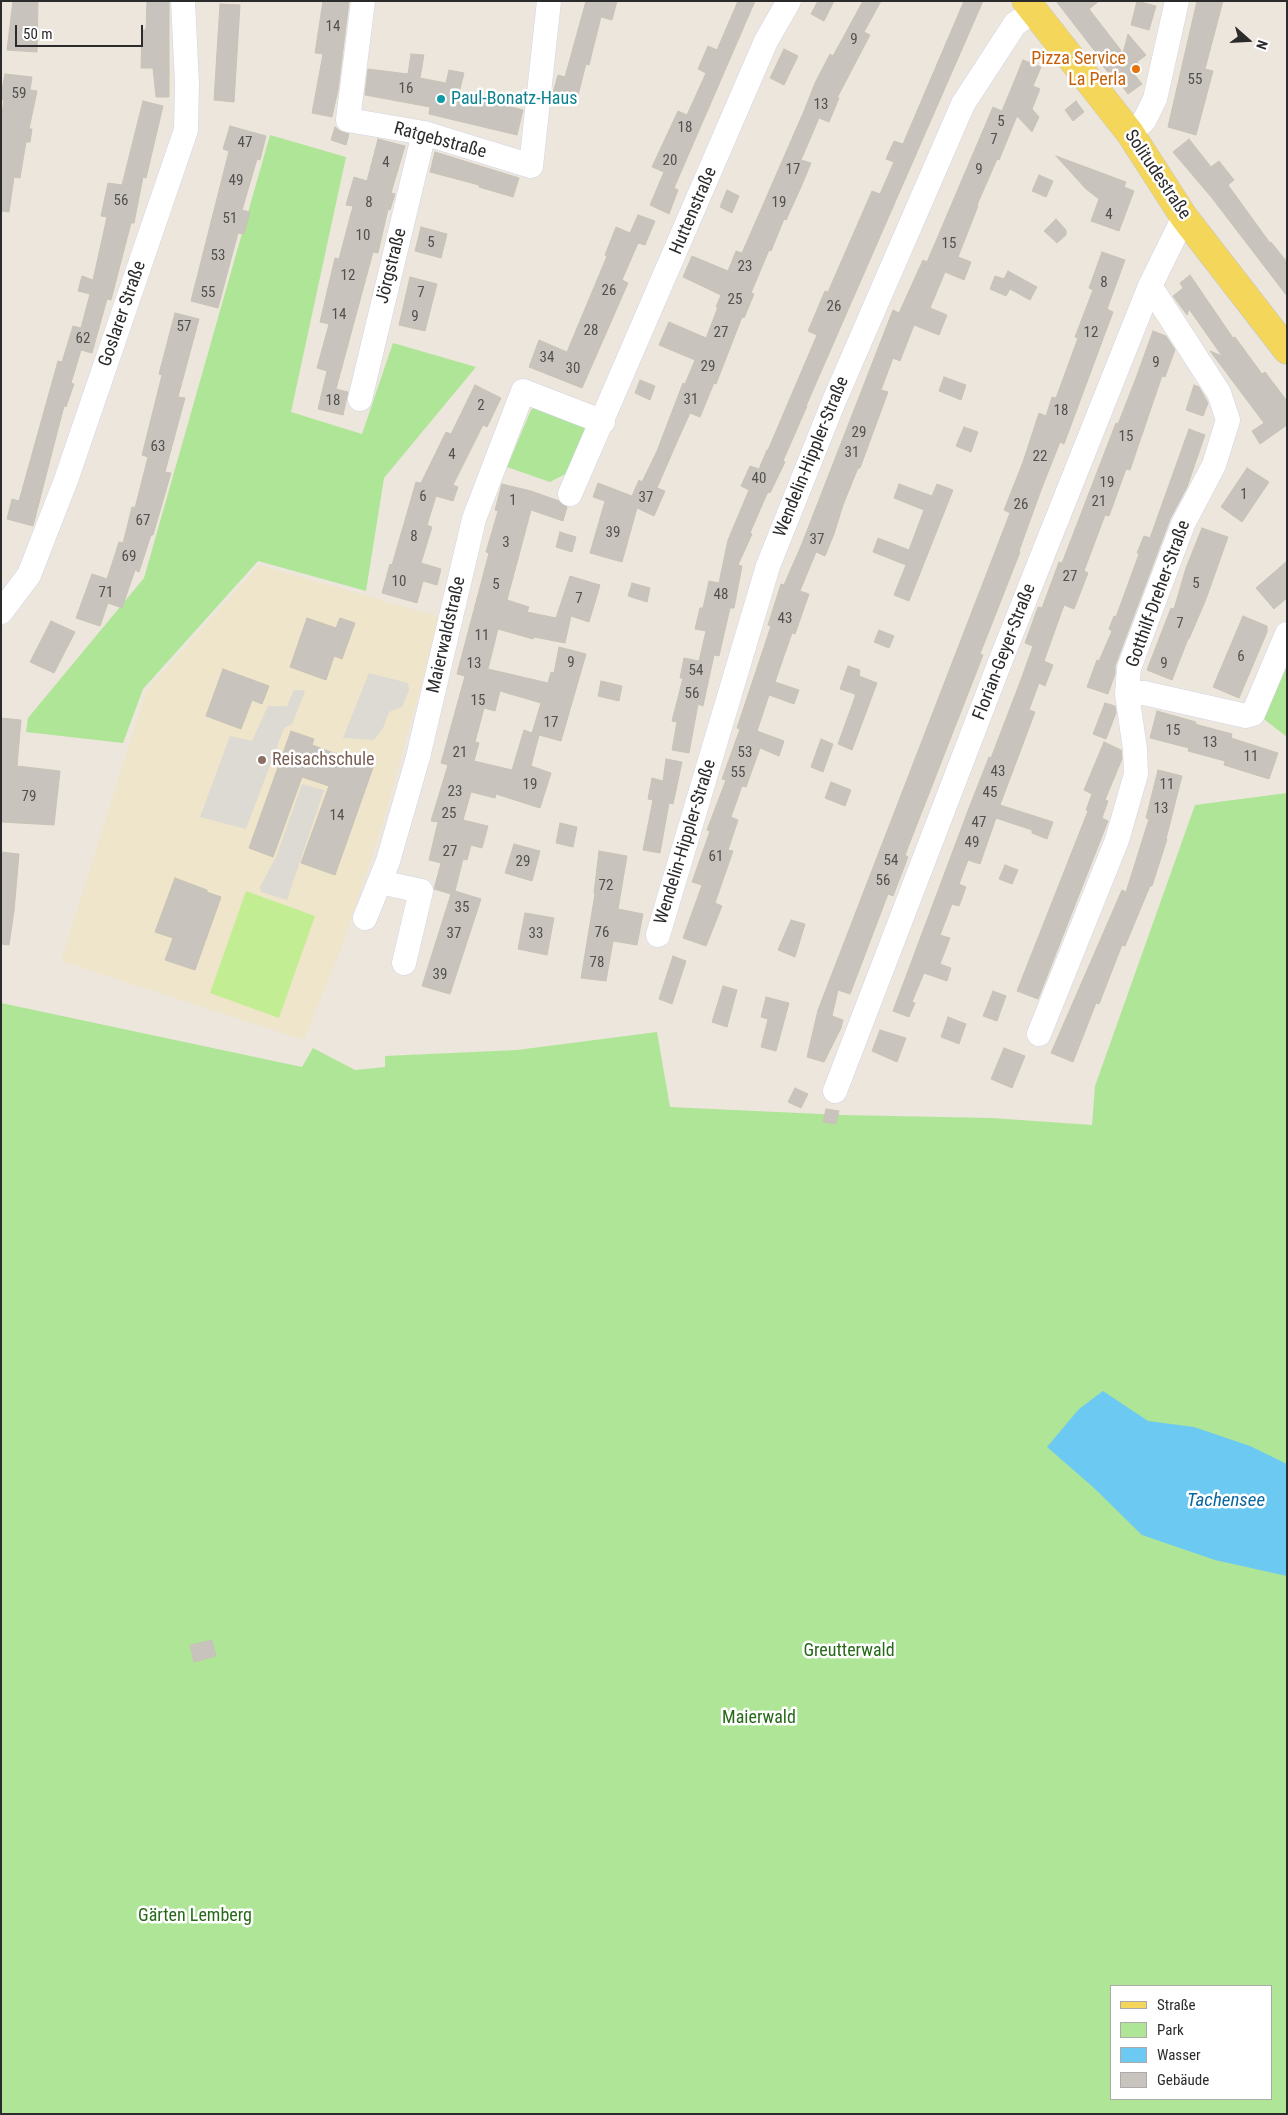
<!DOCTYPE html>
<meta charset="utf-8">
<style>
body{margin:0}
#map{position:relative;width:1288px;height:2115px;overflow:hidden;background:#ede6dc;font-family:"Roboto Condensed",sans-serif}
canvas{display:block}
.frame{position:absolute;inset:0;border:2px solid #2b2b2b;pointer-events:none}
.legend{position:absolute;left:1110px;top:1985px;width:162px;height:115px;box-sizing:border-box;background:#fff;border:1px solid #aaa;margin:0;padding:6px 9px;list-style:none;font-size:15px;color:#2b2b2b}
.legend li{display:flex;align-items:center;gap:10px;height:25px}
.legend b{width:25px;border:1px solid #aaa}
.north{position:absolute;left:1223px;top:15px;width:50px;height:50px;-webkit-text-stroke:4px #fff;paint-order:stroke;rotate:109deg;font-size:14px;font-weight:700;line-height:20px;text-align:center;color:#2b2b2b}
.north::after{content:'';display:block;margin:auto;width:18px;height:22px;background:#2b2b2b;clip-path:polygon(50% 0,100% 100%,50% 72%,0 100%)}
.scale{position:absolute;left:15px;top:25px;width:128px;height:22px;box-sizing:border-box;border:2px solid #2b2b2b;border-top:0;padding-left:6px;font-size:15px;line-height:18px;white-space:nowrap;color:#2b2b2b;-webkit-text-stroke:4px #fff;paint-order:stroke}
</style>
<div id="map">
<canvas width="1288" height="2115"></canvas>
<div class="frame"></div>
<ul class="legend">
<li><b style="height:6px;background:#f4d65a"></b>Straße</li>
<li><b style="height:14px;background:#afe597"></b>Park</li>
<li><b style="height:14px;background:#6cc9f2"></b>Wasser</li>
<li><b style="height:14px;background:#c8c3bc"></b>Gebäude</li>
</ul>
<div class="north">N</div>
<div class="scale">50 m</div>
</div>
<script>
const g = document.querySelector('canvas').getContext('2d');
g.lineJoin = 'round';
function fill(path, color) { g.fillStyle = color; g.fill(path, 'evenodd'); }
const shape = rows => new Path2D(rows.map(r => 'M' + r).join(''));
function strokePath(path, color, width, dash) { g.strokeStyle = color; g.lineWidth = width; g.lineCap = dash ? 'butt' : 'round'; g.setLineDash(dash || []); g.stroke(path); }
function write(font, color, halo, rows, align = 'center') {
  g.font = font + ' "Roboto Condensed",sans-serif'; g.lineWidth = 5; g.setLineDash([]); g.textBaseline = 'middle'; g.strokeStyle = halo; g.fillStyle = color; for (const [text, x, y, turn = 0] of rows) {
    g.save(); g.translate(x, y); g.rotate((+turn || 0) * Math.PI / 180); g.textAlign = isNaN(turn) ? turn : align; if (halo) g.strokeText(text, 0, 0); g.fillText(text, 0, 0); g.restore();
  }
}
fill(shape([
 [259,565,440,617,381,829,343,944,304,1040,61,961,146,691]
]), '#efe5cb');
fill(shape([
 [270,135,346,157,291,412,362,434,393,343,476,367,384,478,366,591,258,561,143,689,123,743,26,732,28,718,144,578],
 [537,406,587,425,577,468,550,482,507,467,531,410],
 [1287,652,1287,737,1260,716],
 [1287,793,1287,2114,1,2114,1,1003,302,1067,313,1048,355,1070,385,1067,385,1056,517,1050,657,1032,670,1107,842,1115,992,1118,1092,1125,1095,1086,1195,805],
 [1112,1986,1272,1986,1272,2099,1112,2099]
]), '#afe597');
fill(shape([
 [246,891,315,916,279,1018,210,993]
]), '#c3ed93');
fill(shape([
 [369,673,408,683,409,690,403,705,402,707,389,712,383,728,374,740,343,738],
 [294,690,305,690,304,694,292,724,284,728,246,829,200,817,230,736,252,741,268,706,287,706],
 [302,784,324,790,287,900,261,892,260,887,276,857]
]), '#ddd9d3');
fill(shape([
 [1103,1391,1148,1421,1194,1427,1250,1446,1287,1464,1287,1576,1215,1560,1142,1535,1093,1487,1047,1447,1079,1409]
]), '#6cc9f2');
const building = shape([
 [13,1,38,1,37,52,7,50,13,1],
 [147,1,169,1,169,97,156,97,153,68,141,68,142,30,146,30,147,1],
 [323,1,349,1,338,90,332,117,312,113,323,54,315,53,323,1],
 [586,1,617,1,612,20,601,17,589,65,586,64,576,103,552,96,558,75,565,77,586,1],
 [738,1,755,1,674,188,678,190,669,214,650,205,664,172,652,167,678,111,687,115,706,73,698,69,708,46,717,50,738,1],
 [818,1,834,1,824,21,811,14,818,1],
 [863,1,881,1,864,32,870,35,837,98,839,98,829,122,819,118,801,160,811,163,801,187,786,220,784,219,771,251,769,250,751,293,754,294,744,318,742,317,716,384,714,383,700,417,690,413,676,444,657,488,665,491,654,516,637,508,622,562,590,553,605,501,593,497,598,483,632,496,639,480,642,482,657,451,683,383,685,384,695,360,659,345,669,322,706,338,718,307,716,307,721,295,683,277,692,256,728,271,736,251,742,253,804,111,815,83,830,54,833,56,863,1],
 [964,1,983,1,806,406,807,406,783,461,785,462,770,493,768,492,766,496,750,533,752,534,738,565,742,566,734,608,730,608,719,656,714,655,703,706,698,704,689,753,672,750,677,722,672,721,683,678,680,678,684,658,699,661,706,631,695,629,700,608,703,608,709,581,719,583,728,540,749,490,741,486,750,466,759,469,767,450,768,450,817,335,808,331,825,291,828,292,872,191,880,194,894,162,886,159,894,141,903,144,964,1],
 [1056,1,1099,1,1089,9,1123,53,1128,34,1146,55,1137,62,1142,68,1134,74,1142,84,1128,94,1116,78,1114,80,1099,61,1101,59,1056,1],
 [1137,1,1156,6,1149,30,1131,25,1137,1],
 [1197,1,1223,1,1205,69,1213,71,1196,135,1168,127,1197,1],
 [220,4,240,5,234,102,214,100,220,4],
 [784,49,798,56,784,85,770,78,784,49],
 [411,54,424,55,420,78,446,83,449,70,464,73,459,93,523,110,517,135,429,114,430,107,365,95,368,69,408,74,411,54],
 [1023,60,1041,67,1033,86,1040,89,1032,109,1039,117,1032,132,1017,116,999,160,997,159,977,205,978,206,958,257,971,262,964,280,945,272,930,308,947,315,939,335,914,325,900,361,893,358,881,390,888,392,860,468,858,468,843,505,834,534,825,556,816,552,800,591,809,594,795,634,792,633,775,682,799,690,794,704,769,695,757,731,784,741,779,756,760,748,746,787,742,786,731,817,738,820,728,850,733,851,715,903,722,906,706,946,683,938,702,885,692,882,710,831,707,830,726,780,722,779,740,729,737,728,771,626,768,625,781,584,784,585,801,546,893,310,899,313,923,260,927,262,993,107,1002,111,1023,60],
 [5,74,32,77,30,90,37,91,29,129,32,129,30,142,26,142,20,178,14,177,9,212,1,211,1,120,4,100,1,100,1,95,5,74],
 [143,101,163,106,146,178,143,177,134,223,131,223,111,300,107,299,92,353,81,350,71,383,74,384,66,407,64,406,33,526,7,519,12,499,19,501,58,361,62,362,73,326,81,328,90,294,78,291,82,276,93,280,107,217,101,216,108,183,122,185,143,101],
 [1076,101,1084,112,1073,121,1065,110,1076,101],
 [230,126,266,136,260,160,257,159,242,210,250,212,244,234,238,233,218,308,191,301,229,151,223,149,230,126],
 [335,127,340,131,349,134,346,145,331,140,335,127],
 [378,139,405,146,391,193,395,194,390,210,388,209,378,253,373,252,336,389,348,392,343,415,318,409,327,371,317,368,329,324,320,322,335,258,339,259,353,206,346,205,354,177,367,181,378,139],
 [1189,139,1211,167,1219,161,1234,180,1228,185,1270,243,1271,242,1287,262,1287,296,1212,198,1173,152,1189,139],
 [435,152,519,178,513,197,479,187,479,185,430,172,435,152],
 [1056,156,1126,182,1124,187,1134,191,1119,231,1091,221,1099,199,1086,189,1056,156],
 [1039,175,1053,181,1046,197,1032,191,1039,175],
 [727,190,739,196,732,213,720,207,727,190],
 [638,215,655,221,645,245,638,243,622,280,628,283,582,388,529,367,539,340,567,352,607,256,605,255,616,227,630,233,638,215],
 [1056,219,1066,230,1066,235,1057,243,1044,231,1056,219],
 [421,227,447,234,441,258,415,251,421,227],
 [1102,252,1125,260,1107,309,1113,312,1064,444,1060,442,1041,490,1019,551,1020,552,980,654,983,655,905,855,908,857,893,896,888,894,850,994,838,990,832,1016,843,1020,841,1028,824,1062,807,1057,818,1010,1010,513,1004,510,1023,462,1039,413,1046,416,1052,397,1056,398,1078,338,1075,337,1093,290,1089,288,1102,252],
 [1008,271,1037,287,1030,300,1010,289,1006,296,990,289,995,276,1004,279,1008,271],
 [1190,275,1233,338,1235,337,1262,374,1265,372,1287,401,1287,425,1260,444,1252,431,1264,423,1210,351,1222,356,1189,309,1187,315,1173,296,1183,288,1180,283,1190,275],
 [410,277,437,284,425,331,399,325,410,277],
 [175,313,199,319,178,397,185,398,165,472,171,473,153,535,151,535,139,572,135,570,122,608,108,603,100,626,76,618,92,574,107,579,119,542,123,543,132,507,135,508,148,457,142,455,162,375,159,374,175,313],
 [1153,331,1166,336,1175,350,1165,377,1162,376,1130,470,1126,469,1109,516,1105,515,1084,571,1088,573,1074,609,1064,605,1044,661,1053,665,1045,686,1039,683,1029,710,1035,712,1000,805,1053,822,1047,839,1032,833,1032,830,996,818,980,864,968,860,959,884,966,887,959,906,952,904,940,935,950,938,940,964,951,968,947,981,924,973,912,1002,915,1003,909,1017,893,1011,969,808,989,757,991,758,1022,677,1033,646,1025,643,1038,607,1042,608,1059,562,1062,563,1116,423,1118,424,1136,378,1153,331],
 [944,377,966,385,961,400,939,391,944,377],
 [640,380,655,386,650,400,635,393,640,380],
 [475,385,501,398,487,427,483,425,453,485,458,487,453,501,436,496,427,525,432,527,421,563,441,569,437,585,423,581,417,603,382,593,390,564,392,565,416,482,421,483,446,432,451,434,475,385],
 [1194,385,1199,387,1208,403,1203,416,1186,410,1194,385],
 [964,427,978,432,971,452,956,446,964,427],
 [1189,429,1205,435,1187,487,1170,519,1115,666,1115,674,1108,694,1087,687,1097,660,1099,661,1112,631,1109,629,1114,616,1116,617,1139,554,1137,553,1144,536,1150,538,1189,429],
 [1247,468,1269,482,1242,522,1221,507,1247,468],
 [502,484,531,491,559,501,567,507,563,521,531,510,507,600,529,607,527,612,556,618,570,576,600,585,589,622,571,616,565,643,534,637,533,639,498,629,488,669,548,683,551,672,554,673,559,647,586,654,561,741,539,735,531,766,551,773,540,808,496,794,495,798,471,792,463,820,488,826,482,848,471,845,467,860,463,859,455,891,481,899,450,994,422,986,451,894,434,889,441,863,429,860,438,822,431,821,448,765,441,763,465,676,457,674,489,553,486,552,498,511,495,510,502,484],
 [500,691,541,703,532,733,524,730,512,770,474,761,479,743,475,742,484,708,495,711,500,691],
 [899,484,932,496,937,484,953,490,909,601,894,595,906,565,873,552,878,538,909,550,924,510,894,498,899,484],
 [1202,528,1228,537,1206,599,1189,639,1188,639,1172,680,1147,670,1171,608,1174,609,1186,568,1202,528],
 [560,532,576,537,572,552,556,547,560,532],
 [1287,561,1287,598,1274,609,1256,588,1287,561],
 [632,583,650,588,647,602,628,596,632,583],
 [1243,616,1267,626,1267,632,1239,698,1213,687,1243,616],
 [307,618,336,628,340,618,355,623,342,659,334,656,326,680,290,667,307,618],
 [51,621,75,632,54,673,30,662,51,621],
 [879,630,894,636,889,648,874,642,879,630],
 [848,666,860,670,859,676,877,683,852,750,838,744,855,697,855,694,840,689,848,666],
 [223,669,269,686,262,704,252,700,241,729,206,716,223,669],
 [601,681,622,686,619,701,598,696,601,681],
 [1105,703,1115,706,1116,713,1106,739,1093,734,1105,703],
 [1157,711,1196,722,1195,724,1232,734,1231,738,1278,753,1269,779,1224,765,1225,761,1188,751,1189,748,1150,738,1157,711],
 [1,718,21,720,17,766,60,771,54,825,1,822,1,718],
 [291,731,314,739,312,745,350,759,352,754,375,762,335,875,301,863,329,786,302,777,273,857,249,848,291,731],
 [821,739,833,744,823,772,811,767,821,739],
 [1104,742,1121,750,1122,759,1105,800,1108,801,1102,818,1108,821,1038,999,1017,991,1088,811,1086,810,1092,794,1084,790,1104,742],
 [666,759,682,762,673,804,669,803,660,853,643,850,653,800,648,799,652,778,663,781,666,759],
 [1158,770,1182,776,1166,839,1167,839,1152,886,1150,886,1125,946,1122,945,1099,1004,1096,1003,1073,1062,1051,1053,1122,890,1126,892,1149,819,1146,818,1158,770],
 [831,782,851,790,845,806,825,798,831,782],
 [560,823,577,827,573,847,556,843,560,823],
 [514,844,540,851,532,881,505,873,514,844],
 [599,851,627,856,618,909,643,914,637,945,613,941,606,981,581,978,595,894,594,893,599,851],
 [1,852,19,854,14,911,9,945,1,944,1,852],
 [1005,865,1018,870,1012,884,999,879,1005,865],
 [175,878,207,890,207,892,221,897,195,970,165,960,173,938,155,932,175,878],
 [525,913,554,918,547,955,518,949,525,913],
 [791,920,805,924,795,957,778,950,791,920],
 [673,956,686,961,672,1004,659,999,673,956],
 [723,986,737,990,727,1027,712,1022,723,986],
 [993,991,1006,996,997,1021,983,1016,993,991],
 [766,997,789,1003,776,1051,761,1047,768,1019,761,1017,766,997],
 [948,1017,966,1024,959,1044,941,1037,948,1017],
 [880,1030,906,1038,897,1062,872,1051,880,1030],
 [1004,1048,1025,1056,1012,1088,991,1079,1004,1048],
 [795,1088,808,1094,801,1108,788,1102,795,1088],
 [826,1109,839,1111,836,1124,823,1122,826,1109],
 [212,1640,216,1656,194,1662,190,1645,212,1640]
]);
fill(building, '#c8c3bc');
strokePath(building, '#c8c3b6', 1);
const minor = shape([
 [363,1,348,120,424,133,531,166,549,1],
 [1130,133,1144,121,1155,99,1177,1],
 [360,399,424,133],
 [570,494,766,41,789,1],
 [1,612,29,575,66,480,186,130,187,84,183,1],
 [1127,694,1144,693,1246,716,1253,714,1287,634],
 [380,882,421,891,404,963],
 [365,918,388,861,418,757,474,519,523,391,603,422],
 [658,935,768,566,834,401,963,104,1015,24,1034,11],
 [1039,1034,1117,840,1136,774,1135,749,1127,694,1129,668,1183,524,1214,465,1228,420,1219,393,1150,286],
 [835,1091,1002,657,1150,286,1184,217]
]);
const major = shape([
 [1026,1,1130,133,1184,217,1287,350]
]);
strokePath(minor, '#d1d4e4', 25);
strokePath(major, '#c8c8c8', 29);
strokePath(minor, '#fff', 24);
strokePath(major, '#f4d65a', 28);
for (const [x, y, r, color] of [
 [1136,69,5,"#e8710a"],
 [441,99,5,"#0f9aa8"],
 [262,760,5,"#8d6e63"]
]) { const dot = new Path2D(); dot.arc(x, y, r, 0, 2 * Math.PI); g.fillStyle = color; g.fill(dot); strokePath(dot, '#fff', 2); }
write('15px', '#52514f', null, [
 ["14",333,27],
 ["9",854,40],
 ["55",1195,80],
 ["16",406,89],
 ["59",19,94],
 ["13",821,105],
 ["5",1001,122],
 ["18",685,128],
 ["7",994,140],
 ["47",245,143],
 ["20",670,161],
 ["4",386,163],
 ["17",793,170],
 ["9",979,170],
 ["49",236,181],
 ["56",121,201],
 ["8",369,203],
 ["19",779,203],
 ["4",1109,215],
 ["51",230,219],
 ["10",363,236],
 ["5",431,243],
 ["15",949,244],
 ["53",218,256],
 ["23",745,267],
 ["12",348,276],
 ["8",1104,283],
 ["26",609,291],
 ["55",208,293],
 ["7",421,293],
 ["25",735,300],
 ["26",834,307],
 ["14",339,315],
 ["9",415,317],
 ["57",184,327],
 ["28",591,331],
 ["27",721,333],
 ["12",1091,333],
 ["62",83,339],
 ["34",547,358],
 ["9",1156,363],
 ["29",708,367],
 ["30",573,369],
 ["31",691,400],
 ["18",333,401],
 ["2",481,406],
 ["18",1061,411],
 ["29",859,433],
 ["15",1126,437],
 ["63",158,447],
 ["31",852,453],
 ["4",452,455],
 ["22",1040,457],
 ["40",759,479],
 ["19",1107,483],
 ["1",1244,495],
 ["6",423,497],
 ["37",646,498],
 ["1",513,501],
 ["21",1099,502],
 ["26",1021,505],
 ["67",143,521],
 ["39",613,533],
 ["8",414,537],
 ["37",817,540],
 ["3",506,543],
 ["69",129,557],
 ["27",1070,577],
 ["10",399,582],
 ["5",1196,584],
 ["5",496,585],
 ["71",106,593],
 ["48",721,595],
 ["7",579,599],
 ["43",785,619],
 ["7",1180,624],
 ["11",482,636],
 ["6",1241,657],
 ["9",571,663],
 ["13",474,664],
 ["9",1164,664],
 ["54",696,671],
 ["56",692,694],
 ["15",478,701],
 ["17",551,723],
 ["15",1173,731],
 ["13",1210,743],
 ["21",460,753],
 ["53",745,753],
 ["11",1251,757],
 ["43",998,772],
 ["55",738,773],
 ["19",530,785],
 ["11",1167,785],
 ["23",455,792],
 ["45",990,793],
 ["79",29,797],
 ["13",1161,809],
 ["25",449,814],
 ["14",337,816],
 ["47",979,823],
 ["49",972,843],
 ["27",450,852],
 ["61",716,857],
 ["54",891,861],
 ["29",523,862],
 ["56",883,881],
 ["72",606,886],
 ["35",462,908],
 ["76",602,933],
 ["37",454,934],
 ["33",536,934],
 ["78",597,963],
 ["39",440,975]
]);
write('18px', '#c56008', '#fff', [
 ["Pizza Service",1126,59],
 ["La Perla",1126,80]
], 'right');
write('18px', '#0d838f', '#fff', [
 ["Paul-Bonatz-Haus",451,99]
], 'left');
write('18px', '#2b2b2b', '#fff', [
 ["Ratgebstraße",440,141,15],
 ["Solitudestraße",1157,175,56],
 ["Huttenstraße",694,211,-67],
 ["Jörgstraße",392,266,-76],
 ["Goslarer Straße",123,314,-71],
 ["Wendelin-Hippler-Straße",812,457,-68],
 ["Gotthilf-Dreher-Straße",1159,594,-70],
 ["Maierwaldstraße",447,635,-77],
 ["Florian-Geyer-Straße",1005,652,-69],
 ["Wendelin-Hippler-Straße",686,842,-73]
]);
write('18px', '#785e54', '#fff', [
 ["Reisachschule",272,760]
], 'left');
write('18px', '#266a18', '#fff', [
 ["Greutterwald",849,1651],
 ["Maierwald",759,1718],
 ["Gärten Lemberg",195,1916]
]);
write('italic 19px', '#0a669f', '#fff', [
 ["Tachensee",1226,1501]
]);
</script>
